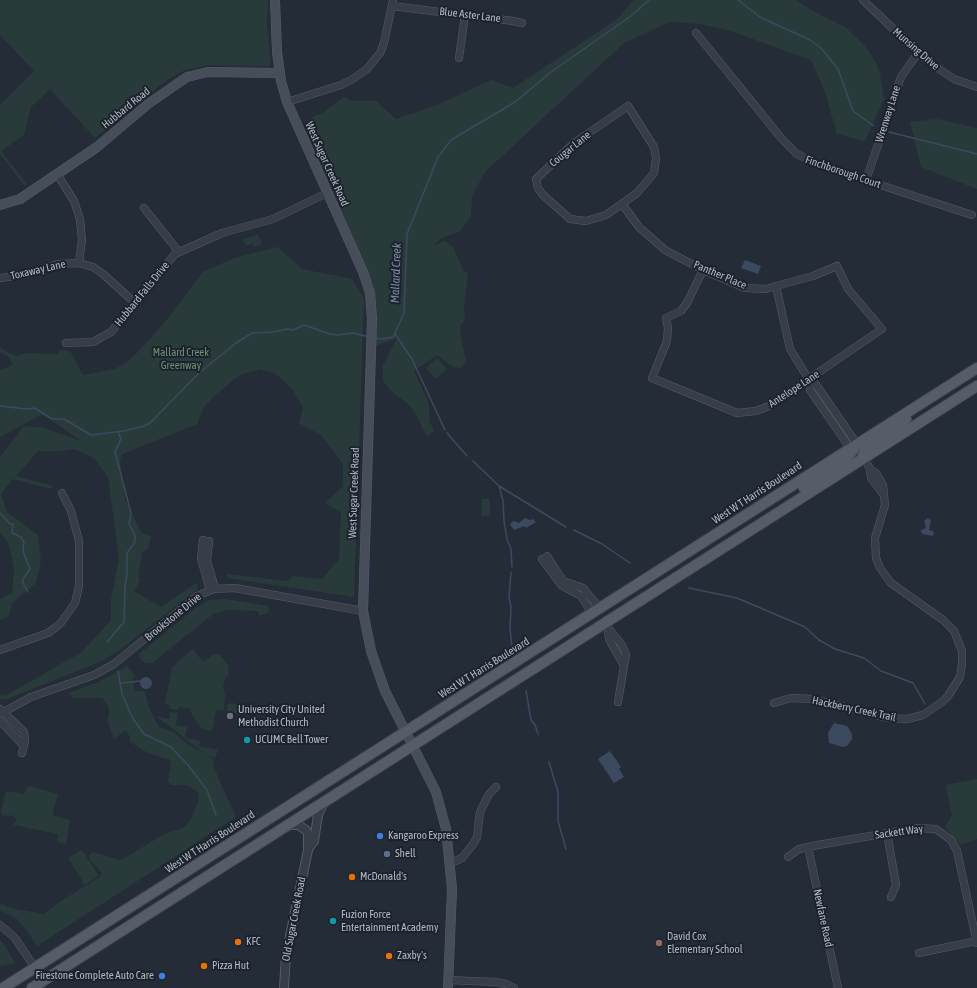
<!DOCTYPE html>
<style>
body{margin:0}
canvas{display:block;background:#242c37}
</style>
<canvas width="977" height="988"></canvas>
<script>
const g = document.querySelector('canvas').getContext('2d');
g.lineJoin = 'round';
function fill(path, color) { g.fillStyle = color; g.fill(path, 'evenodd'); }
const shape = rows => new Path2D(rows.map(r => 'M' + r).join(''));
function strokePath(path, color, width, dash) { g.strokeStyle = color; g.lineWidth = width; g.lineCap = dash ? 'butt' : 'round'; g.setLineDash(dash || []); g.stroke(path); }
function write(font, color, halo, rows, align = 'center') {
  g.font = font + ' "Asap Condensed",sans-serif'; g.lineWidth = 4; g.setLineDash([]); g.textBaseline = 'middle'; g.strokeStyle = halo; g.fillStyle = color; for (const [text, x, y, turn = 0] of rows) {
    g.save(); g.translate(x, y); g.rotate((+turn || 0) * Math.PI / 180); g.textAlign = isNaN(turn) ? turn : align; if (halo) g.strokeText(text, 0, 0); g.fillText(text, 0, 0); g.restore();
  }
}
fill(shape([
 [0,0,268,0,267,25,271,66,207,65,183,71,167,80,95,138,50,89,31,107,24,135,1,151,27,184,25,186,0,154,0,105,34,71,0,35],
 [634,0,796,0,813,11,845,27,864,45,876,62,880,74,884,99,865,141,837,134,825,92,811,60,728,30,700,24,670,22,624,43,485,172,472,196,471,217,459,232,441,238,434,245,445,241,453,247,463,270,468,274,464,307,465,321,460,325,461,338,466,361,461,368,453,367,437,355,414,371,429,404,429,421,434,430,427,437,413,409,407,403,392,392,383,381,383,365,397,338,371,348,370,293,300,132,312,130,307,120,324,112,344,97,351,101,376,101,396,119,435,106,491,80,513,88,616,20],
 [937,119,977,128,977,189,921,167,910,122],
 [258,234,262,244,254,247,253,243,246,246,243,240],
 [277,247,302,269,352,279,364,299,354,597,228,578,226,574,287,581,293,576,322,579,339,559,341,513,325,503,343,486,343,464,322,436,299,423,303,408,293,390,276,374,260,369,240,375,214,396,204,407,197,424,122,454,120,461,125,499,141,532,151,537,148,548,142,552,138,576,140,580,134,591,161,607,196,583,198,589,122,648,102,661,7,699,0,699,0,695,5,696,82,652,111,620,111,600,119,558,108,477,94,458,74,449,62,451,38,451,16,476,53,486,51,489,13,479,1,494,7,512,38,535,41,560,36,583,12,603,9,616,0,620,0,599,12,593,14,569,9,544,0,533,0,457,24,426,45,428,83,442,45,416,41,415,0,437,0,370,13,365,8,356,0,352,0,348,15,356,27,353,57,354,60,350,70,351,82,374,84,375,114,369,125,364,136,354,165,322,203,272,234,258],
 [437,358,447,369,436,379,426,368],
 [482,499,490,499,490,516,481,516],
 [226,599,268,606,269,612,259,616,258,611,227,610,213,614,152,663,145,663,140,659,139,654,196,608,209,600],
 [193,649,203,662,214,654,219,654,229,666,229,675,226,677,223,687,225,694,224,711,216,710,212,731,202,729,191,713,191,709,179,707,178,710,169,708,169,705,165,704,172,667],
 [127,666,135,675,133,680,135,691,145,691,149,708,159,727,174,732,187,744,205,754,156,716,169,719,170,712,178,713,176,725,187,727,185,738,200,741,199,746,218,750,215,758,208,756,214,761,213,766,236,817,37,946,25,928,16,918,0,910,0,903,10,908,44,914,61,901,100,877,102,873,91,861,89,856,93,852,120,860,128,856,164,834,181,829,185,826,191,819,199,800,198,792,193,789,187,785,171,785,168,781,171,766,170,760,148,753,130,742,130,737,126,730,114,739,107,720,109,716,109,707,102,698,74,698,68,693,99,682],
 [228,703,250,707,249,715,227,712],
 [977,779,977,839,960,845,945,827,952,816,946,785],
 [29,786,58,794,52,815,70,820,66,844,57,842,58,834,14,825,13,823,16,821,16,819,11,815,4,817,1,812,6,791,24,794,26,789],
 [82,850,99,876,85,885,68,858],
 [0,940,3,943,15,963,0,966]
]), '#293a3a');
fill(shape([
 [745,260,761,266,758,274,741,268],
 [525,518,530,520,533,519,536,522,526,528,525,526,514,530,510,524,514,521,519,523],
 [928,518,931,520,929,530,934,532,933,536,923,534,921,532,921,530,926,528,924,521],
 '140 683a6 6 0 1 1 12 0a6 6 0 1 1-12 0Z',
 [834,723,847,726,852,734,852,739,847,746,843,747,829,743,828,733],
 [610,751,621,767,619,769,624,777,614,783,598,759]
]), '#3b4a5f');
strokePath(shape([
 [738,0,760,17,810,40,821,48,838,69,853,111,874,126],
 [889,132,977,154],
 [394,335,404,313,407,234,438,157,451,140,515,102,551,72,631,16,649,0],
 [375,338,383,339,393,337,395,334,412,359,445,430],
 [0,406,26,409,35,408,52,419,64,419,91,435,124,431,144,426,150,423,200,372,236,343,252,333,274,332,287,329,293,330,304,325,330,334,337,335,353,333,369,337],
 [447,433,467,456],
 [473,461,499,486,566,527],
 [499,486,503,500,504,521,507,539,511,549,512,567],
 [0,513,10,524,13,524,12,533,21,537,24,542,23,551,30,569,23,579,23,583,28,592],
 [574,530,602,544,630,563],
 [511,572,509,598,511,606,510,628,512,647],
 [689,588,737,598,805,627,819,640,835,649,864,658,881,671,913,683,925,704],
 [107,642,124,622,125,586,127,575,127,553,135,542,135,535,129,524,131,513,115,452,121,439,118,432],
 [118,671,122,694,132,717,144,734,171,747,188,765,207,790,216,815],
 [121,683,141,681],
 [526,691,531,720,535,725,538,734],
 [549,762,558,792,558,821,566,849]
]), '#3b4a5f', 1.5);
const minor = shape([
 [863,0,923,57,939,69,954,79,977,87],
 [392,6,513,21,522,23],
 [696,33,782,139,797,154,822,166,972,215],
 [459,58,465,15],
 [287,102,341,85,351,80,367,69,380,53,384,43,393,0],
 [628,106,654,147,656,158,654,173,637,193,606,215,586,221,570,219,542,194,538,188,536,179,574,143,628,106],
 [57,174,74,201,80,219,82,240,79,263],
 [866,180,901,77,918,53],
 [622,204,639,227,665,250,703,270,745,288,766,289,776,286,813,276,837,266,848,289,882,329,769,406,756,411,737,413,652,378,667,341,668,328,666,318,681,311,687,303,703,270],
 [144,208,179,252],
 [0,278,22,275,58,264,79,263,93,267,103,274,134,302],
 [776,286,790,349,809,380,815,383,857,444],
 [66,343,93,342,111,332,175,254,222,233,273,219,327,193],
 [809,380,810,390,850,448],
 [870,469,871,478,884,495],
 [203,540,201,559,210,590],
 [209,541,207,561,215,588],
 [547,556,563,581,583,588,600,608],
 [542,559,561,585,581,596,592,613],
 [605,624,622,645,626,654,624,666,609,639,608,630],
 [0,650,48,633,60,624,75,603,79,586,79,541,71,511,62,493],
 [618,702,624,666],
 [774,703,791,698,813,699,888,718,907,719,923,715,942,702,948,696,960,677,962,664,962,651,954,631,943,620,891,583,880,568,876,558,875,538,885,505,883,485,876,473,870,469,864,458],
 [0,709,24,732,25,741,22,753],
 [0,714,31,697,94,675,114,664,197,596,214,589,235,588,363,611],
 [0,721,24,746],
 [887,833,896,885,891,897],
 [808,847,838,988],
 [788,857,799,849,818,845,917,828,936,829,951,840,957,851,977,943],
 [451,863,462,858,474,843,477,837,480,812,489,794,496,787],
 [0,925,15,938,35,968],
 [919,953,977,941],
 [448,980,496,982,506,984,514,988]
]);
const tertiary = shape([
 [308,849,314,841,318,815,324,802],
 [284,988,286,955,308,850,308,834,306,830,298,825,287,825]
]);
const secondary = shape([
 [275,0,277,52,281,81,287,102,363,272,370,293,372,319,363,611,371,651,385,691,436,792,446,829,452,889,448,988],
 [0,205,20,199,97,147,148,104,187,77,208,72,280,73]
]);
const primary = shape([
 [864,458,863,455,866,448,906,419],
 [804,488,846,459,854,449],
 [3,988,977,368],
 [32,988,977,386]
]);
strokePath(minor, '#565c66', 8);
strokePath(tertiary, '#565c66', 10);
strokePath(secondary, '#565c66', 10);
strokePath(primary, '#414751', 12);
strokePath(minor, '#373e48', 7);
strokePath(tertiary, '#373e48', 8);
strokePath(secondary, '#464e5a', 9);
strokePath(primary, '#565d68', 10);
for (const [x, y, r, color] of [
 [230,716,4,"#6b7280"],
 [247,740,4,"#0f9aa8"],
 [380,836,4,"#3f7fe0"],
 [387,854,4,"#5c6f8a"],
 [352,877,4,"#e8710a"],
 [333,921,4,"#0f9aa8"],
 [238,942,4,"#e8710a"],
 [659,943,4,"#8d6e63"],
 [389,956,4,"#e8710a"],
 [204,966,4,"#e8710a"],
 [162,976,4,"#3f7fe0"]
]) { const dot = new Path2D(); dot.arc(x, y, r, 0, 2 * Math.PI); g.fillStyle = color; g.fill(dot); strokePath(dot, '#1d232d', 1.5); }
write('11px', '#b3b9c4', '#1d232d', [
 ["Blue Aster Lane",470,15,7],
 ["Munsing Drive",916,49,41],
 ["Hubbard Road",126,108,-39],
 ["Wrenway Lane",888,114,-72],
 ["Cougar Lane",570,149,-39],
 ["West Sugar Creek Road",327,164,66],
 ["Finchborough Court",843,172,19],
 ["Toxaway Lane",38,270,-13],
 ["Panther Place",720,275,23],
 ["Hubbard Falls Drive",142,294,-51],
 ["Antelope Lane",794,389,-33],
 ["West Sugar Creek Road",354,493,-88],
 ["West W T Harris Boulevard",757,493,-33],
 ["Brookstone Drive",173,617,-39],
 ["West W T Harris Boulevard",484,668,-32],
 ["Hackberry Creek Trail",854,709,12],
 ["Sackett Way",899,832,-8],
 ["West W T Harris Boulevard",210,842,-33],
 ["Newfane Road",823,918,78],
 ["Old Sugar Creek Road",294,919,-79]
]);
write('11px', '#6c9275', '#1d232d', [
 ["Mallard Creek",181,353],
 ["Greenway",181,366]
]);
write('11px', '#b3b9c4', '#1d232d', [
 ["University City United",238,710],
 ["Methodist Church",238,723],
 ["UCUMC Bell Tower",255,740],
 ["Kangaroo Express",388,836],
 ["Shell",395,854],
 ["McDonald's",360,877],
 ["Fuzion Force",341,915],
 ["Entertainment Academy",341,928],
 ["David Cox",667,937],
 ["Elementary School",667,950],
 ["KFC",246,942],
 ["Zaxby's",397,956],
 ["Pizza Hut",212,966],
 ["Firestone Complete Auto Care",154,976,"right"]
], 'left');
write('italic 12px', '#7d90a9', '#1d232d', [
 ["Mallard Creek",396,273,-88]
]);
</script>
